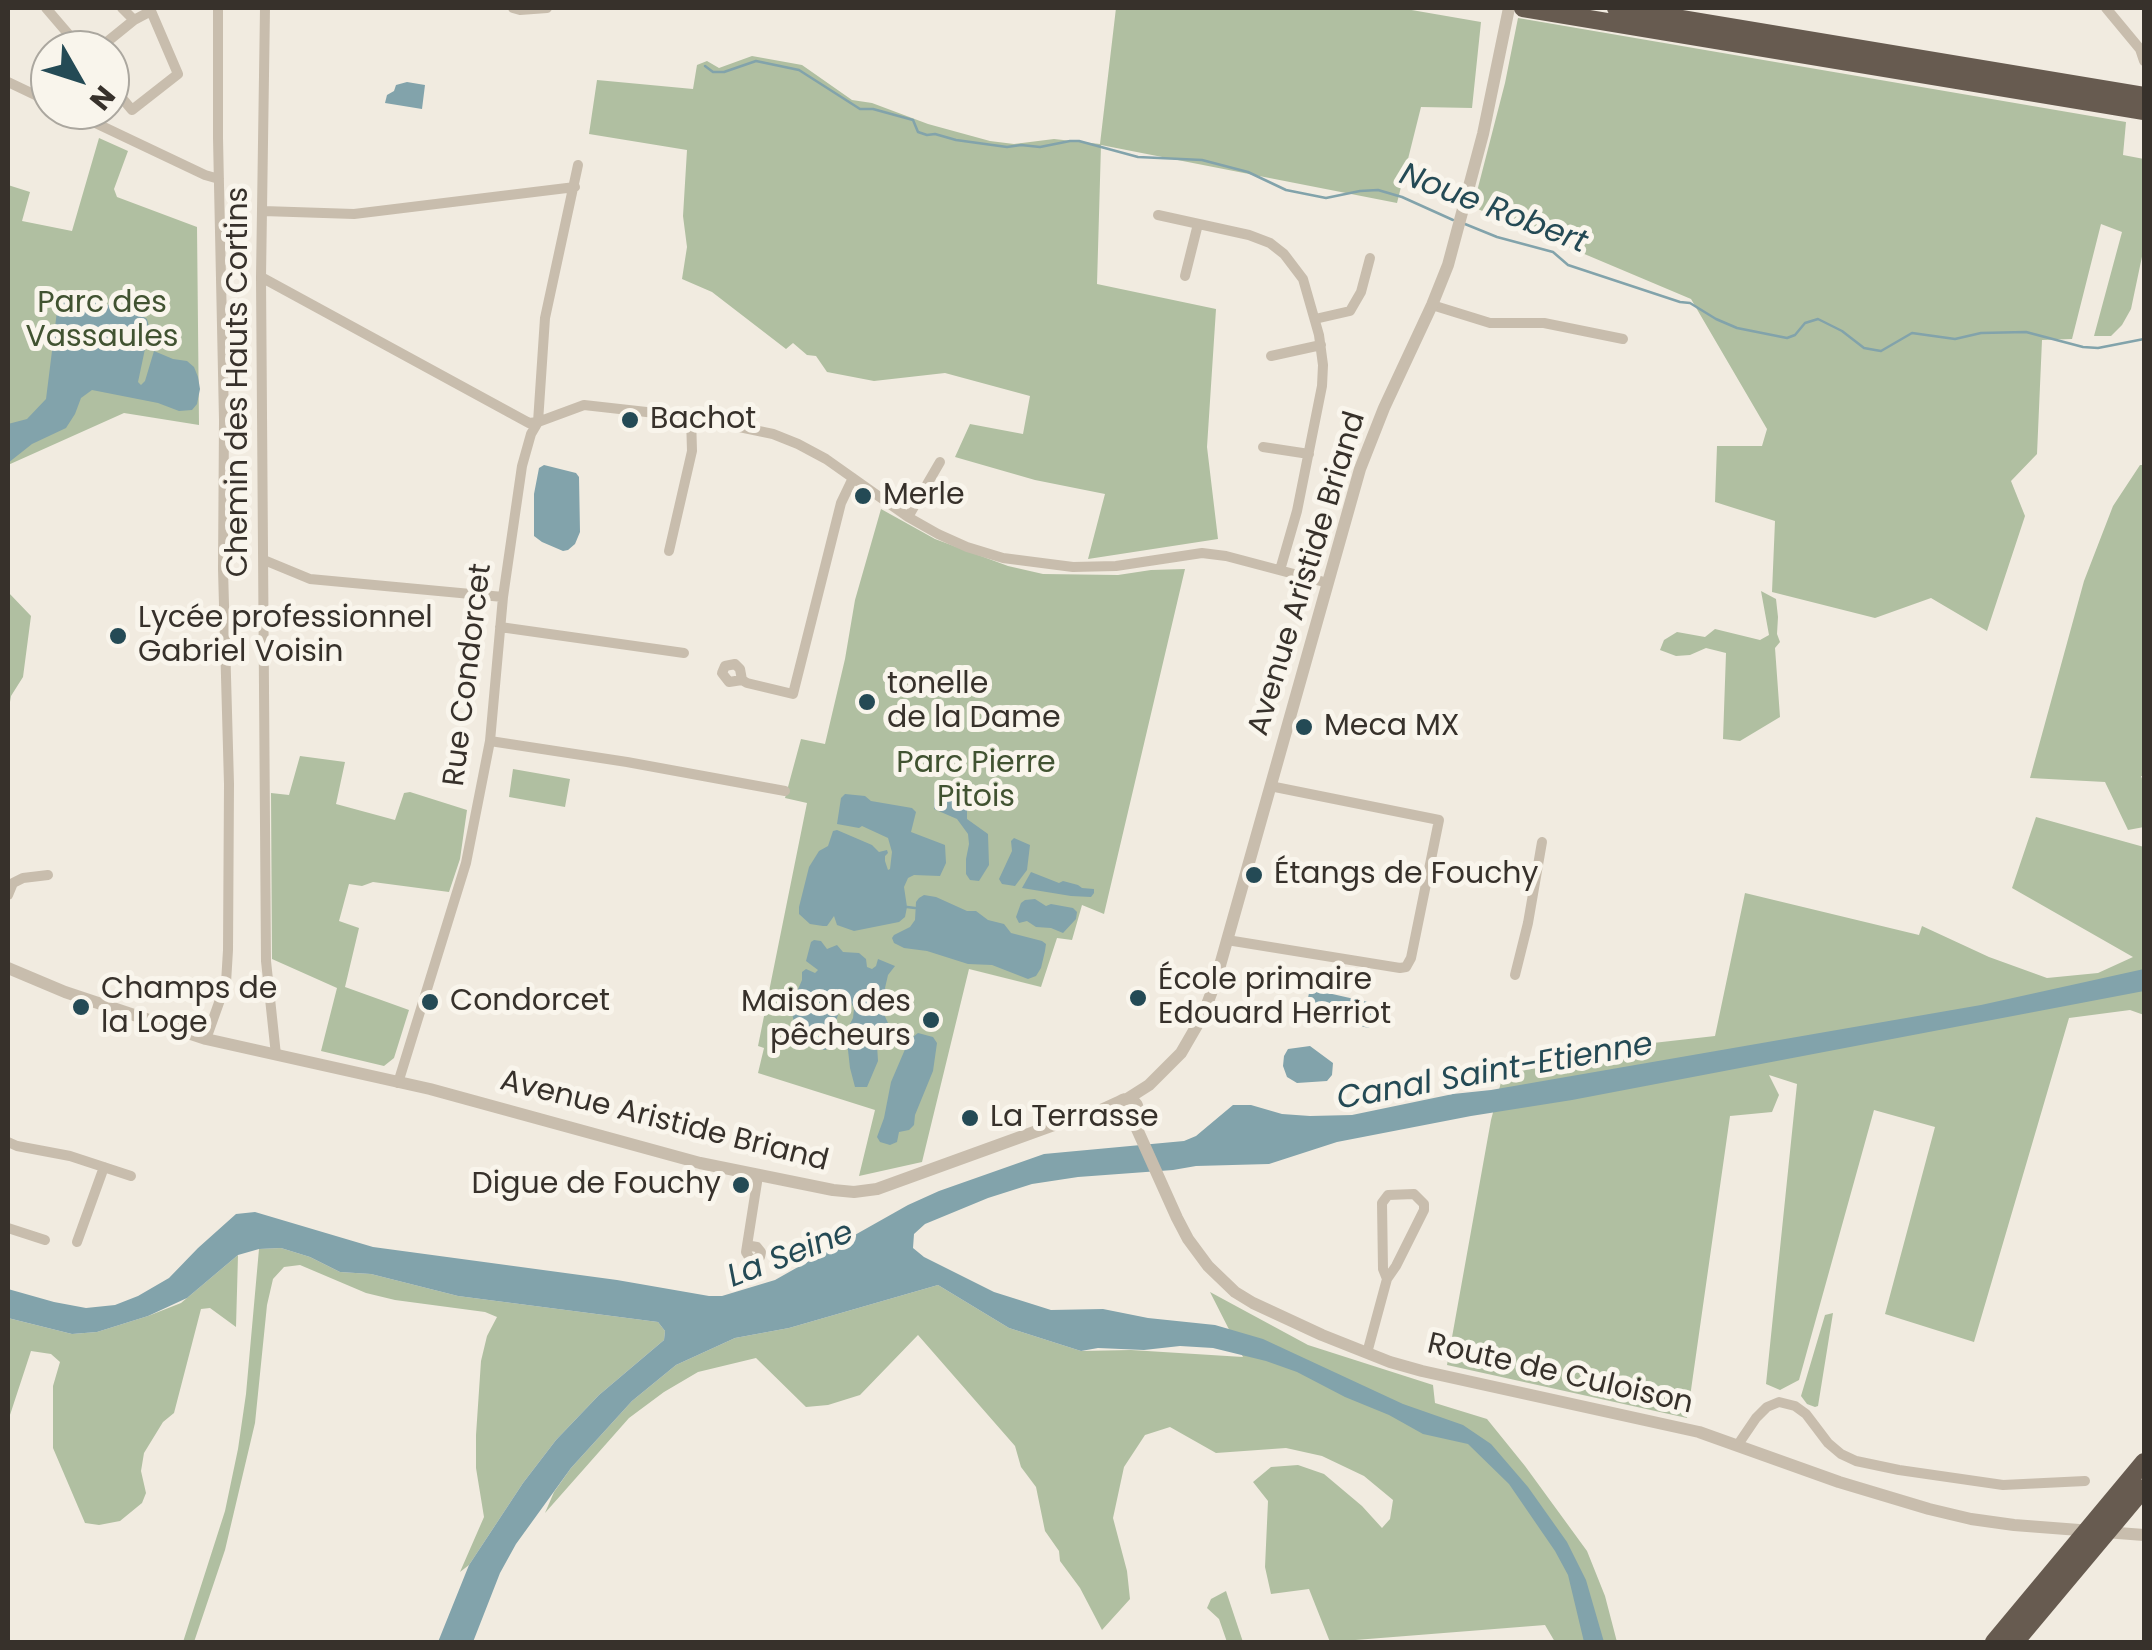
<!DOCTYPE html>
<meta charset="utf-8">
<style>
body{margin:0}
#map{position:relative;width:2152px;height:1650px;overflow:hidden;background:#f1ebe0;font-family:Poppins,sans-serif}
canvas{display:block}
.frame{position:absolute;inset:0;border:10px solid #37312b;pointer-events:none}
.north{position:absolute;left:30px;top:30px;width:100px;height:100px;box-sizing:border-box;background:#f9f5ec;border:2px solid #aba79f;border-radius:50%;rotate:129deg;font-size:28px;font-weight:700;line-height:40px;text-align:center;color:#37312b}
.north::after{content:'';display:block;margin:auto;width:35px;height:45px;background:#244a55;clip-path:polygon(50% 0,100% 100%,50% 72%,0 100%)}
</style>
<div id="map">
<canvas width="2152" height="1650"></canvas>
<div class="frame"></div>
<div class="north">N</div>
</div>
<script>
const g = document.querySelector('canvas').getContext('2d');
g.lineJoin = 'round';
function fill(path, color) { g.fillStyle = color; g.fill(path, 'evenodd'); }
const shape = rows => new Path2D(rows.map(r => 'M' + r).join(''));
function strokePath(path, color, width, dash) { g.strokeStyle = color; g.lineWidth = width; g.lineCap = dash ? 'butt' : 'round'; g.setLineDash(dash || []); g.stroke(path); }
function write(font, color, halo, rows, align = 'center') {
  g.font = font + ' Poppins,sans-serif'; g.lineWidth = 10; g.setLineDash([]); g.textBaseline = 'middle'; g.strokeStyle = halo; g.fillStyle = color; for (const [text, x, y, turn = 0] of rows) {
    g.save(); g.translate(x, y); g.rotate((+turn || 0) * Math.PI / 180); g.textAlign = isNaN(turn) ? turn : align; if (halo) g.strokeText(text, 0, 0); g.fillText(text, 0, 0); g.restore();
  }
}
fill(shape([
 [1116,8,1400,8,1481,22,1472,108,1421,107,1397,203,1101,145,1097,284,1216,309,1207,447,1218,539,1088,559,1105,494,1035,480,955,457,970,424,1023,434,1030,396,945,373,874,381,827,372,816,356,807,355,793,343,786,349,712,292,682,279,687,247,683,216,687,150,589,134,597,80,693,89,697,65,707,61,719,68,752,56,802,65,852,100,872,103,928,124,990,141,1014,144,1054,139,1100,144],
 [1518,18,2126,122,2123,155,2144,159,2144,247,2131,309,2122,325,2111,336,2094,336,2122,232,2101,224,2072,339,2042,340,2037,454,2011,481,2025,516,1987,631,1931,598,1875,618,1772,592,1775,521,1715,502,1717,446,1762,446,1767,429,1691,299,1473,207,1505,83],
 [99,138,128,151,114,189,117,197,197,227,199,425,124,413,8,465,8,185,30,192,22,221,72,231],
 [2140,465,2144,465,2144,776,2141,776,2144,784,2144,827,2128,830,2105,782,2030,778,2084,581,2113,506],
 [881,509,935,539,1008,566,1043,574,1118,575,1151,570,1185,569,1104,914,1082,905,1072,940,1057,938,1041,987,969,969,922,1162,859,1176,875,1110,758,1073,764,1048,758,1046,807,803,785,798,801,739,825,744,845,659,855,600],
 [1761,591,1776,599,1778,617,1777,634,1780,642,1775,648,1780,717,1740,741,1723,739,1726,653,1706,648,1690,655,1676,656,1660,650,1664,640,1677,632,1705,637,1715,629,1760,640,1769,635],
 [8,592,31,616,23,677,11,696,8,714],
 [300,756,345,762,336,804,395,820,404,793,410,792,467,810,460,859,449,892,373,882,362,886,349,884,339,921,359,928,345,987,409,1010,394,1058,384,1066,321,1051,337,988,272,959,271,793,289,795],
 [513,769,570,779,565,807,509,797],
 [2036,817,2144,847,2144,1015,2130,1010,2069,1018,1974,1342,1885,1314,1935,1127,1874,1110,1799,1380,1780,1390,1766,1384,1797,1084,1769,1075,1779,1095,1772,1112,1730,1116,1687,1418,1447,1365,1491,1120,1504,1071,1653,1043,1715,1036,1745,893,1919,935,1922,926,1989,957,2047,978,2098,973,2133,957,2012,888],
 [281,1248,310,1257,340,1272,371,1274,458,1296,658,1322,665,1331,664,1340,599,1395,556,1440,523,1483,469,1565,460,1572,484,1517,476,1468,476,1435,481,1361,487,1336,497,1317,485,1312,395,1300,366,1293,300,1265,284,1267,273,1279,267,1305,255,1423,225,1550,194,1642,183,1642,225,1511,238,1449,246,1394,259,1249],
 [238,1255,236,1327,210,1308,201,1309,174,1413,163,1422,144,1453,141,1471,146,1493,142,1503,120,1521,99,1525,85,1523,53,1448,53,1386,60,1362,51,1354,31,1351,8,1421,8,1392,10,1379,8,1379,8,1318,72,1334,97,1332,148,1316,181,1303],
 [938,1285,1009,1328,1081,1351,1131,1350,1243,1357,1210,1292,1308,1345,1433,1385,1435,1403,1487,1419,1525,1466,1587,1551,1605,1596,1617,1642,1555,1642,1545,1625,1330,1642,1309,1589,1271,1594,1265,1567,1268,1501,1253,1482,1271,1467,1298,1465,1324,1474,1362,1506,1382,1528,1390,1519,1393,1500,1364,1476,1322,1456,1286,1448,1216,1453,1170,1427,1145,1435,1124,1467,1113,1518,1127,1571,1130,1599,1102,1630,1080,1588,1060,1561,1059,1551,1045,1531,1036,1487,1021,1467,1015,1446,918,1335,860,1395,828,1405,806,1407,756,1358,698,1372,664,1392,629,1418,545,1513,554,1492,571,1468,632,1401,676,1365,735,1338,789,1328],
 [1833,1313,1818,1406,1815,1407,1807,1404,1801,1396,1825,1315],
 [1226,1591,1243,1642,1227,1642,1219,1619,1207,1608,1211,1599]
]), '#b0bfa1');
fill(shape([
 [407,82,425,85,422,109,385,103,387,95,394,91,396,85],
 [67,291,79,291,97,303,129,308,147,319,149,327,144,341,145,349,138,382,141,385,145,381,154,351,173,359,187,361,194,367,198,377,200,389,197,404,192,410,179,411,158,403,92,390,81,398,75,414,66,428,32,444,8,463,8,424,27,419,46,399,58,303,61,295],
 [544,465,576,473,579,477,580,532,575,544,568,550,563,551,542,542,534,536,534,494,539,468],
 [939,791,956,793,967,801,967,819,988,834,989,865,979,881,970,880,966,874,966,859,969,844,968,834,957,819,934,809,934,800],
 [845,794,865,796,871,801,912,808,916,812,911,832,945,845,946,863,940,876,914,875,908,878,904,887,907,907,905,917,899,922,854,931,837,925,834,916,827,926,823,926,810,924,799,914,799,907,809,867,819,851,828,846,833,831,837,830,872,845,879,852,887,850,888,853,885,856,885,861,888,870,890,869,892,852,888,838,862,826,859,828,837,824,841,798],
 [1014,838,1030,845,1027,870,1015,886,1002,884,999,879,1012,851,1011,841],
 [1031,872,1059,883,1063,881,1078,885,1082,888,1094,889,1094,893,1091,897,1071,896,1022,888],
 [924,895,936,897,967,911,976,911,988,920,1004,924,1011,933,1042,941,1046,944,1045,951,1041,968,1036,976,1028,979,992,965,968,964,927,951,904,948,894,943,892,938,894,935,910,927,915,920,916,902,919,898],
 [1035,899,1046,906,1051,904,1073,908,1077,912,1076,919,1063,933,1051,928,1036,927,1027,921,1019,923,1016,917,1021,903,1025,900],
 [814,940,821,941,827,949,837,945,843,952,859,953,866,959,867,967,872,969,876,966,878,959,895,966,888,975,885,988,888,996,882,1010,888,1023,877,1045,878,1061,867,1087,855,1087,850,1068,846,1032,853,1018,854,1009,849,998,843,1001,840,1009,826,1050,818,1049,802,1041,795,1029,791,1006,802,980,802,972,806,969,815,973,818,970,806,961,811,942],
 [2144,969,2144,991,1572,1100,1471,1116,1337,1142,1269,1164,1196,1166,1173,1170,1078,1177,1032,1184,988,1198,925,1224,914,1234,913,1248,924,1257,994,1292,1051,1310,1103,1309,1148,1318,1215,1325,1263,1339,1403,1404,1463,1425,1491,1444,1528,1487,1567,1542,1586,1580,1604,1642,1584,1642,1568,1575,1555,1551,1509,1484,1468,1444,1423,1434,1389,1415,1345,1397,1297,1372,1266,1361,1213,1348,1180,1346,1144,1350,1098,1348,1081,1351,1009,1328,938,1285,789,1328,735,1338,676,1365,632,1401,571,1468,516,1544,500,1573,473,1642,438,1642,469,1565,523,1483,556,1440,599,1395,664,1340,665,1331,658,1322,458,1296,371,1274,340,1272,310,1257,281,1248,259,1249,238,1255,187,1298,148,1316,97,1332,72,1334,8,1318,8,1289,54,1302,86,1308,115,1305,138,1296,169,1278,198,1248,236,1214,255,1212,373,1247,617,1280,709,1296,722,1296,775,1280,908,1205,939,1191,1044,1154,1184,1141,1196,1136,1233,1105,1251,1105,1282,1114,1310,1116,1352,1115,1453,1094,1491,1090,1981,1005],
 [1319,991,1372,1003,1378,1009,1376,1023,1369,1028,1316,1016,1308,1008,1307,1003,1309,993],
 [918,1033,933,1037,937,1043,933,1071,915,1115,914,1125,909,1130,899,1132,897,1142,890,1145,880,1142,877,1137,884,1118,891,1082,909,1040],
 [1310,1046,1333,1063,1332,1075,1327,1081,1297,1083,1287,1077,1283,1066,1284,1056,1288,1049]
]), '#82a3ab');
strokePath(shape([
 [705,66,713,72,724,72,756,61,799,70,860,109,873,109,913,120,918,132,927,135,935,134,956,140,1007,147,1021,145,1040,147,1070,141,1079,141,1138,157,1202,160,1248,172,1286,190,1326,198,1360,191,1378,190,1402,197,1453,220],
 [1465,224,1497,237,1553,252,1568,265,1680,302,1690,303,1716,319,1737,328,1787,338,1795,335,1805,323,1818,319,1842,331,1864,348,1875,350,1881,351,1912,333,1955,339,1981,333,2026,332,2083,347,2098,348,2144,339],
 [907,907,915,908]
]), '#82a3ab', 2.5);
strokePath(shape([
 [46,8,82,50],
 [265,8,261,277,266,961,276,1055],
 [513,8,520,10,547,8],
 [2106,8,2140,49,2144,61],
 [97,50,134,20],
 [8,82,50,102],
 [110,84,132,110,178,74,151,11,134,20,122,8],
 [68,110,205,175,219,179],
 [263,211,354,214,575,187],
 [1158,215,1249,235,1270,243,1284,254,1303,279,1319,335,1323,365,1322,386,1297,511,1280,570],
 [1185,276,1198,224],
 [261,277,529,423,538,422],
 [1432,305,1490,323,1544,323,1623,339],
 [1315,319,1350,311,1361,292,1370,258],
 [1271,356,1321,345],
 [538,422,545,318,578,165],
 [1263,447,1309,454],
 [908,517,940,462],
 [669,551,692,451,691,417],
 [264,560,310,579,503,597],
 [500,627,684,653],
 [742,680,729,682,722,673,725,666,735,664,740,669,742,680,747,683,793,694,841,503,853,478],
 [490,741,627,762,785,791],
 [8,895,13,883,23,878,48,875],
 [1227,940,1400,968,1406,967,1411,958,1439,820,1270,786],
 [1515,975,1528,923,1542,842],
 [206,1039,226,983,228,950,229,784,223,569,224,420,218,138,218,8],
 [398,1083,466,863,490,741,503,597,522,466,531,434,538,422,584,405,691,417,773,434,798,444,826,459,908,517,938,534,967,547,1003,558,1073,567,1116,566,1202,553,1226,556,1328,583],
 [8,1142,17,1146,70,1156,131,1176],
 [8,1228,45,1240],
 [77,1242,104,1167],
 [747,1249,751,1246,757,1247,761,1252,760,1257,751,1260,746,1252,758,1176],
 [1367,1353,1387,1279,1396,1266,1424,1210,1424,1204,1414,1194,1388,1195,1382,1203,1383,1269,1387,1279],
 [1737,1446,1756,1418,1767,1407,1779,1402,1795,1406,1806,1414,1828,1443,1841,1454,1856,1461,1899,1470,2003,1485,2085,1481]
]), '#c8bdad', 10);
strokePath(shape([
 [8,968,65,992,206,1039,430,1089,700,1163,833,1190,854,1192,877,1189,1073,1118,1088,1116,1123,1100],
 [1127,1099,1149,1085,1181,1053,1203,1015,1215,983,1360,469,1384,408,1432,305,1448,265,1483,134,1509,8],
 '1116 1110a11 11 0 1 1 22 0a11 11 0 1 1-22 0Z',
 [1135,1117,1137,1129,1177,1218,1188,1239,1208,1266,1235,1292,1253,1303,1322,1335,1390,1362,1422,1371,1699,1432,1839,1482,1929,1509,1971,1519,2014,1525,2144,1535]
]), '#c8bdad', 12);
strokePath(shape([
 [1523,8,2144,111],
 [1616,8,2144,96],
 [1994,1642,2144,1462],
 [2015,1642,2144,1488]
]), '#675b50', 18);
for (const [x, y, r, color] of [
 [630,420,10,"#244a55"],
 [863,496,10,"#244a55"],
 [118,636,10,"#244a55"],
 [867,702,10,"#244a55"],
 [1304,727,10,"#244a55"],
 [1254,875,10,"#244a55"],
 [1138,998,10,"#244a55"],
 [430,1002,10,"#244a55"],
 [81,1007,10,"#244a55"],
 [931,1020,10,"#244a55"],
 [970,1118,10,"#244a55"],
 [741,1185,10,"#244a55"]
]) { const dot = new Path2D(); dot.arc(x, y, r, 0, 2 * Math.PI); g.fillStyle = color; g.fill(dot); strokePath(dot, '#f9f5ec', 4); }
write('30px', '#415331', '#f9f5ec', [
 ["Parc des",102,304],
 ["Vassaules",102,338],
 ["Parc Pierre",976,764],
 ["Pitois",976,798]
]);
write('30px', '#37312b', '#f9f5ec', [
 ["Chemin des Hauts Cortins",239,382,-90],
 ["Avenue Aristide Briand",1308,574,-73],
 ["Rue Condorcet",469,675,-83],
 ["Avenue Aristide Briand",664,1122,14],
 ["Route de Culoison",1560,1375,13]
]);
write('30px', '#37312b', '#f9f5ec', [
 ["Bachot",650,420],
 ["Merle",883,496],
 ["Lycée professionnel",138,619],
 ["Gabriel Voisin",138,653],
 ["tonelle",887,685],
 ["de la Dame",887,719],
 ["Meca MX",1324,727],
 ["Étangs de Fouchy",1274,875],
 ["École primaire",1158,981],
 ["Edouard Herriot",1158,1015],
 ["Champs de",101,990],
 ["la Loge",101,1024],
 ["Condorcet",450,1002],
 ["Maison des",911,1003,"right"],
 ["pêcheurs",911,1037,"right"],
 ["La Terrasse",990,1118],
 ["Digue de Fouchy",721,1185,"right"]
], 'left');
write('italic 32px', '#244a55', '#f9f5ec', [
 ["Noue Robert",1493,210,21],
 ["Canal Saint-Etienne",1495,1073,-10],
 ["La Seine",791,1256,-21]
]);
</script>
